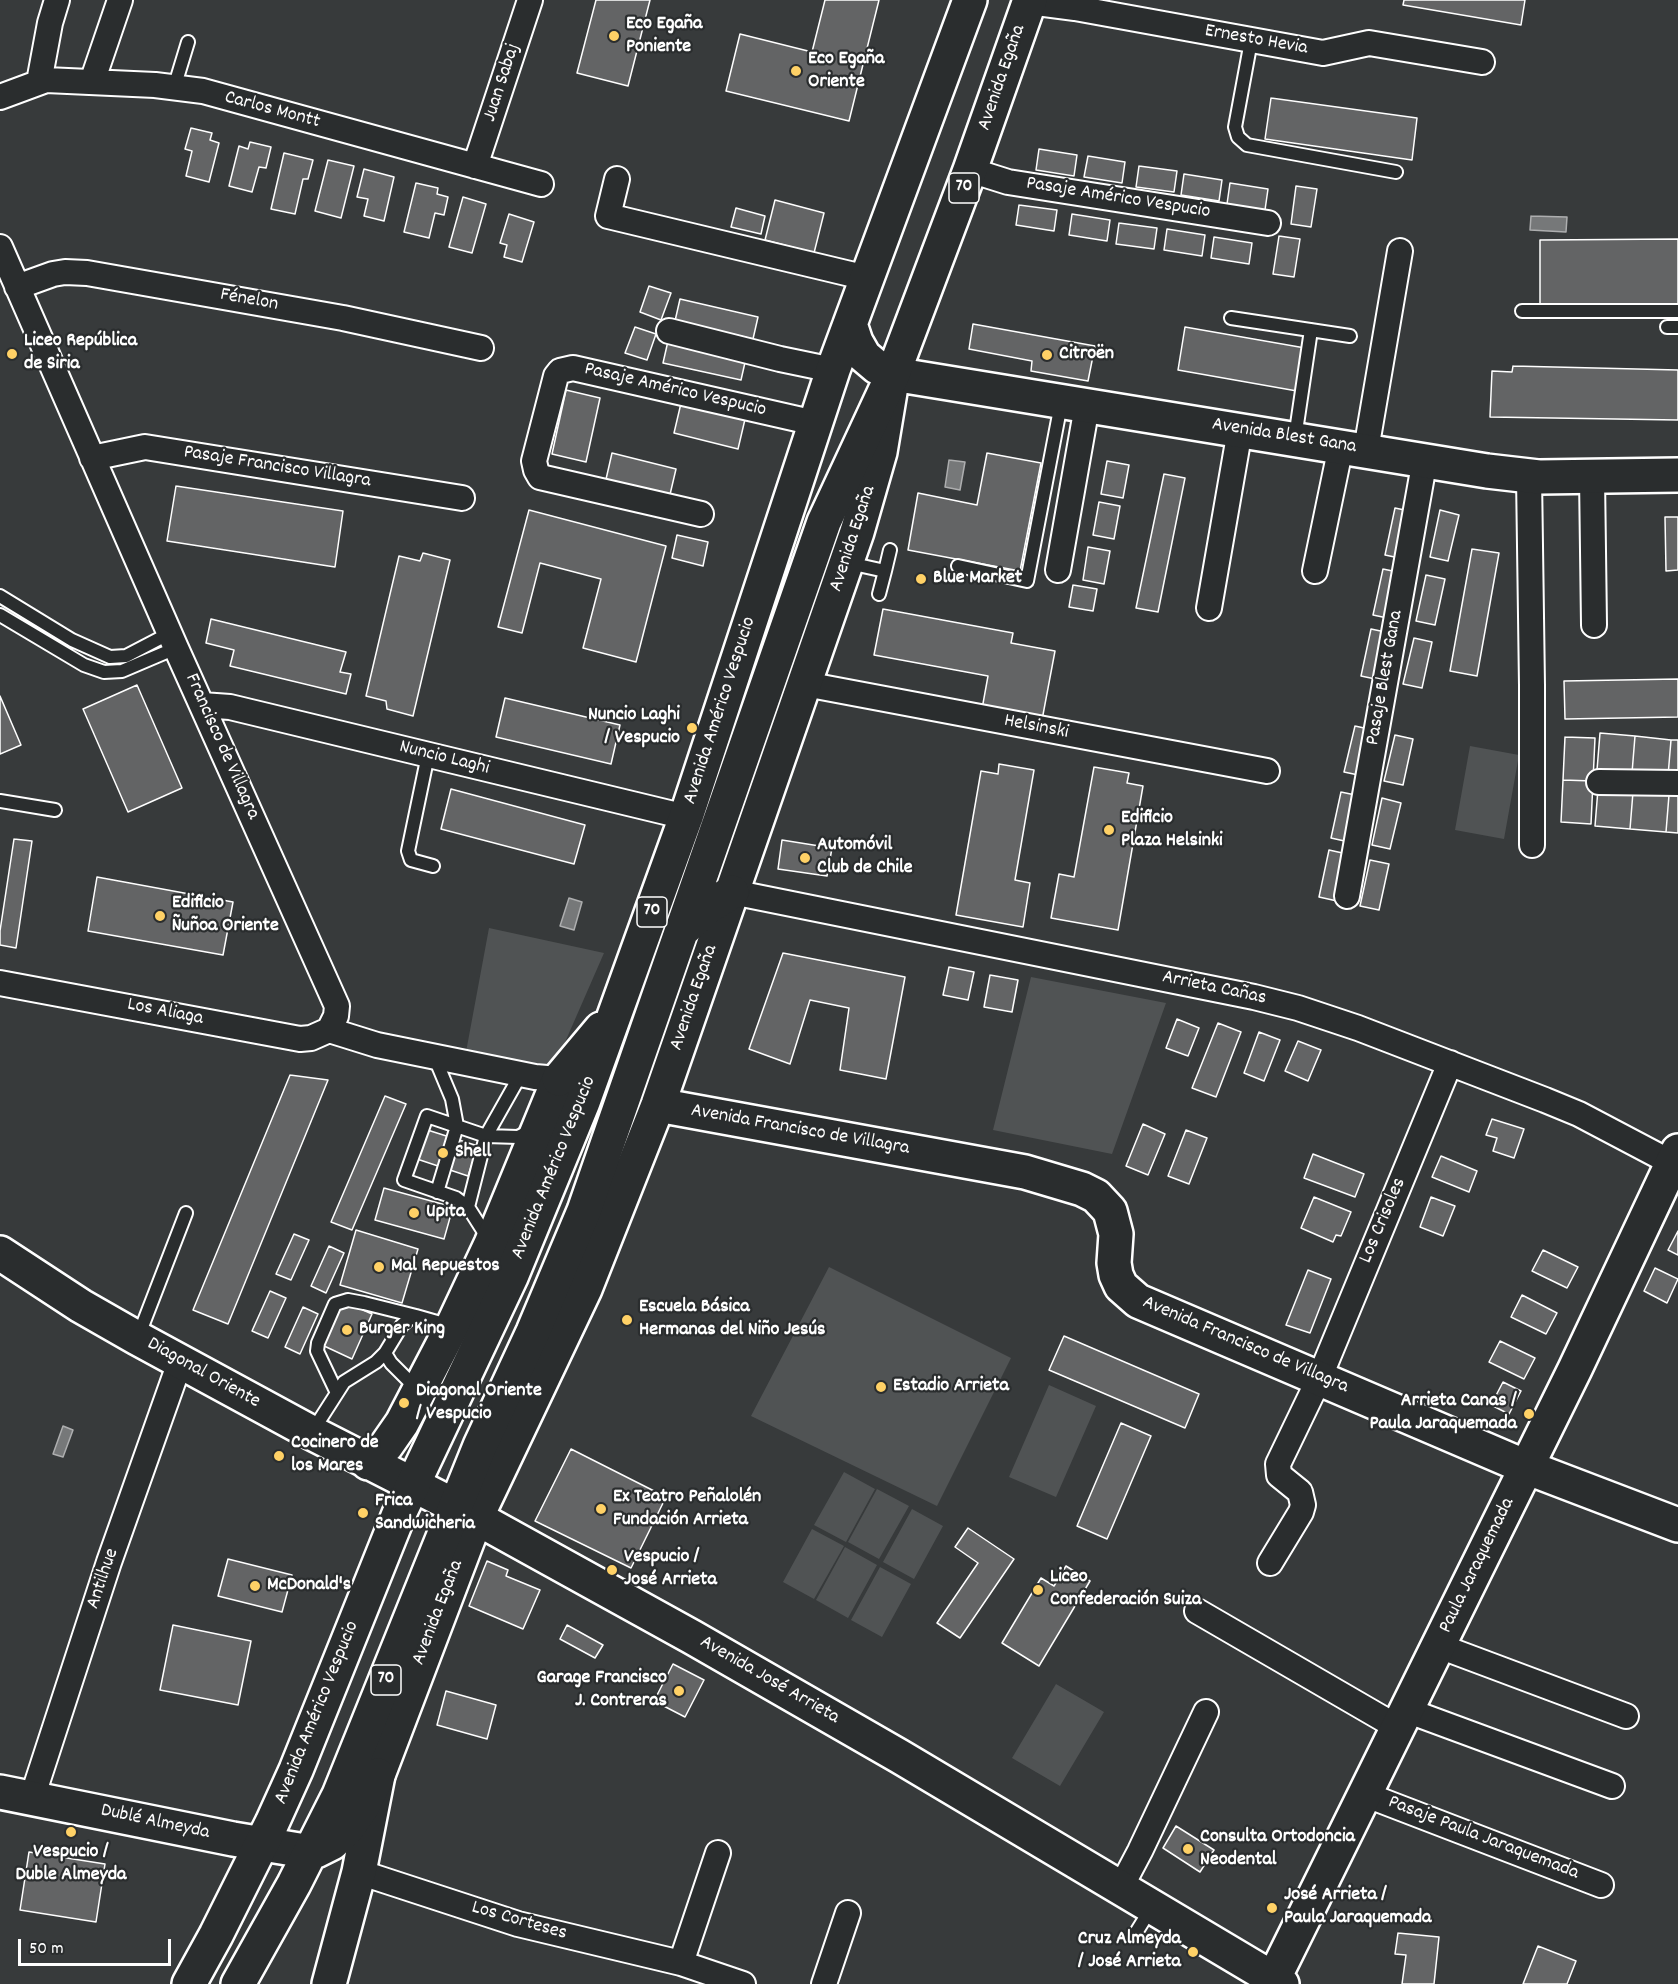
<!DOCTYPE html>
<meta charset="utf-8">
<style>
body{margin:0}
#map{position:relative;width:1678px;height:1984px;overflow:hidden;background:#373a3b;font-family:Dekko,sans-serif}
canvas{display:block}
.scale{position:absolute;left:18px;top:1939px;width:153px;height:27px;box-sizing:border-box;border:3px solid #fff;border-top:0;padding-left:8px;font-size:18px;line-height:21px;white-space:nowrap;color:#fff;-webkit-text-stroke:4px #2a2d2e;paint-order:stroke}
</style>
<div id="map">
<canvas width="1678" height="1984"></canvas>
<div class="scale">50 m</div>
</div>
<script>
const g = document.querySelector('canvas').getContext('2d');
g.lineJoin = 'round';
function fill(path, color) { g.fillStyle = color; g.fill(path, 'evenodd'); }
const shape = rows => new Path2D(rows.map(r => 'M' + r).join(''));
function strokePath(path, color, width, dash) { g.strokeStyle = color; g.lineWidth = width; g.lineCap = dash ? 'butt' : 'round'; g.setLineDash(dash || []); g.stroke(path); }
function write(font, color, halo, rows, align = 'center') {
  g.font = font + ' Dekko,sans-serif'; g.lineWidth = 4.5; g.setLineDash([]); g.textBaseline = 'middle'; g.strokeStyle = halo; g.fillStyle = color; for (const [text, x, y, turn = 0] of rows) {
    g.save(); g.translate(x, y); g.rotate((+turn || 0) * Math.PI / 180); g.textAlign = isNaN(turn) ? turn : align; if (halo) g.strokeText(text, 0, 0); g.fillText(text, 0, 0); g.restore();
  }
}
fill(shape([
 [1470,746,1519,755,1504,839,1455,830],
 [489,928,604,953,559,1056,546,1065,466,1052],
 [1031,977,1166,1003,1112,1154,993,1130],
 [829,1267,1011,1358,937,1506,751,1416],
 [1049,1385,1096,1406,1056,1497,1009,1477],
 [844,1472,875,1489,846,1542,814,1525],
 [877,1489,909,1506,879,1559,848,1542],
 [912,1509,943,1526,914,1579,883,1562],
 [812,1529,844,1546,814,1599,783,1582],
 [845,1547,877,1565,848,1618,816,1600],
 [880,1567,911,1584,882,1637,851,1620],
 [1056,1684,1104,1712,1060,1786,1012,1758]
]), '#505354');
const water = shape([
 [1531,216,1567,217,1566,232,1530,230,1531,216],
 [949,460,965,462,960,490,945,487,949,460],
 [569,898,582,902,574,930,560,926,569,898],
 [63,1426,73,1430,63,1457,53,1454,63,1426]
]);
fill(water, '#767879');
strokePath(water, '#adaeaf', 1.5);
const building = shape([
 [596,0,650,0,628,86,577,73,596,0],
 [825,0,879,0,849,121,726,91,740,34,812,52,825,0],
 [1404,0,1525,0,1521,25,1403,5,1404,0],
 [1271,98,1417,118,1412,160,1265,139,1271,98],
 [191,128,212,133,210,140,219,143,209,182,186,176,192,151,185,149,191,128],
 [250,142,271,147,266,168,259,167,252,192,229,186,239,146,248,149,250,142],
 [1039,149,1077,155,1074,176,1036,170,1039,149],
 [284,153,313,160,308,179,303,179,295,214,271,209,284,153],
 [1088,156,1125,162,1122,183,1084,177,1088,156],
 [328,160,354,166,341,218,315,211,328,160],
 [1139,166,1177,171,1174,192,1136,187,1139,166],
 [364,169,394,177,384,221,364,216,368,199,357,197,364,169],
 [1184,174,1222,180,1219,201,1181,195,1184,174],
 [416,183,438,188,437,194,448,197,444,215,435,213,429,238,404,232,416,183],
 [1230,183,1268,189,1265,210,1227,204,1230,183],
 [1296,186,1317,189,1311,227,1291,224,1296,186],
 [463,197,486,204,472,253,449,247,463,197],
 [775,200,824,213,814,253,765,240,775,200],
 [1019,205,1057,210,1054,231,1016,225,1019,205],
 [736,208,765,216,761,234,731,227,736,208],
 [509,214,534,222,522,262,504,257,507,245,500,243,509,214],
 [1072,214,1110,220,1107,241,1069,235,1072,214],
 [1119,223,1157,228,1154,249,1116,244,1119,223],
 [1167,229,1205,235,1202,256,1164,250,1167,229],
 [1279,236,1300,239,1294,277,1273,274,1279,236],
 [1214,237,1252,243,1249,264,1211,258,1214,237],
 [1678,239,1678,304,1540,305,1540,240,1678,239],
 [649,286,671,293,661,320,640,312,649,286],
 [680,299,758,317,753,339,675,321,680,299],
 [973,324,1095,346,1088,381,1031,371,1032,361,969,349,973,324],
 [635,327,656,334,647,360,625,353,635,327],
 [1185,327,1305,348,1297,391,1178,370,1185,327],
 [668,341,746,358,741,380,663,363,668,341],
 [1513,366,1678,370,1678,420,1490,417,1492,371,1512,372,1513,366],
 [566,390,600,398,586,462,552,454,566,390],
 [682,399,746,415,738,449,674,433,682,399],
 [612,453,676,469,668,503,604,488,612,453],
 [987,453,1041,463,1020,571,908,550,918,493,977,505,987,453],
 [1107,461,1129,465,1123,498,1101,494,1107,461],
 [1164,474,1185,478,1158,612,1136,608,1164,474],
 [176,486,343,511,335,567,167,541,176,486],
 [1099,502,1120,506,1114,539,1093,535,1099,502],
 [1395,508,1414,512,1404,559,1385,555,1395,508],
 [529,510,666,546,636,662,583,648,601,579,540,563,522,633,498,627,529,510],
 [1440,510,1459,515,1448,561,1430,557,1440,510],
 [1665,517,1678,517,1678,570,1666,571,1665,517],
 [677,535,708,542,703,566,672,558,677,535],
 [1088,547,1110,551,1104,584,1083,580,1088,547],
 [1472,549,1499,553,1477,676,1450,671,1472,549],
 [423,553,450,560,413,716,387,709,386,701,366,696,399,556,420,561,423,553],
 [1383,569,1402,573,1392,619,1373,615,1383,569],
 [1426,575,1445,579,1435,625,1416,621,1426,575],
 [1073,585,1097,589,1093,611,1069,607,1073,585],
 [883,609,1013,633,1011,643,1055,651,1042,720,982,709,988,676,874,655,883,609],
 [211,619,346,652,340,672,351,674,346,694,230,666,234,650,206,643,211,619],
 [1371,629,1390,633,1380,680,1361,676,1371,629],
 [1414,638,1432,642,1422,688,1403,684,1414,638],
 [1678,679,1678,717,1565,719,1564,681,1678,679],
 [137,685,182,788,128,812,83,709,137,685],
 [0,696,21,745,0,754,0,696],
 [505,698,620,725,611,764,496,737,505,698],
 [1355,726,1373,730,1363,776,1344,772,1355,726],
 [1600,733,1635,736,1632,773,1597,770,1600,733],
 [1395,735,1413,739,1403,785,1384,781,1395,735],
 [1635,736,1671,740,1668,776,1632,773,1635,736],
 [1565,737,1595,738,1593,781,1563,780,1565,737],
 [1671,740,1678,740,1678,777,1668,776,1671,740],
 [999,764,1034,770,1015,880,1030,883,1023,927,956,915,981,771,998,774,999,764],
 [1094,767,1129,773,1127,783,1143,786,1118,930,1051,918,1059,874,1074,877,1094,767],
 [1563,780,1593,781,1591,824,1561,822,1563,780],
 [451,789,585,825,574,864,441,829,451,789],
 [1598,789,1633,792,1630,829,1595,826,1598,789],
 [1341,792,1360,796,1349,842,1331,838,1341,792],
 [1633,792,1669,795,1666,832,1630,829,1633,792],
 [1669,795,1678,796,1678,833,1666,832,1669,795],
 [1382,798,1401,803,1390,849,1372,845,1382,798],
 [14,839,32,841,16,948,0,945,0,931,14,839],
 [782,840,832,848,827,876,778,869,782,840],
 [1329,850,1347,854,1337,901,1319,897,1329,850],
 [1370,860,1389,864,1379,910,1360,906,1370,860],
 [97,877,233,902,223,955,88,931,97,877],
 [783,953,905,977,886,1079,840,1070,849,1008,810,1000,790,1064,749,1049,783,953],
 [949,967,974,972,968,1000,943,995,949,967],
 [990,975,1018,980,1012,1012,984,1007,990,975],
 [1177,1019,1199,1028,1188,1056,1166,1048,1177,1019],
 [1218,1023,1241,1032,1216,1097,1192,1088,1218,1023],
 [1259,1032,1280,1040,1264,1081,1244,1073,1259,1032],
 [1298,1041,1321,1050,1308,1081,1285,1071,1298,1041],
 [290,1075,328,1080,228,1324,193,1310,290,1075],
 [385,1096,406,1104,352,1230,331,1222,385,1096],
 [1492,1119,1524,1129,1514,1158,1493,1151,1497,1138,1486,1135,1492,1119],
 [1143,1124,1165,1134,1148,1175,1126,1166,1143,1124],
 [418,1127,478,1146,468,1176,408,1156,418,1127],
 [1186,1130,1207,1138,1189,1184,1168,1176,1186,1130],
 [1313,1154,1364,1174,1355,1197,1304,1178,1313,1154],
 [1441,1156,1477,1171,1469,1192,1432,1177,1441,1156],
 [384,1188,453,1207,444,1239,375,1220,384,1188],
 [1314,1197,1351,1212,1341,1236,1336,1235,1333,1242,1301,1228,1314,1197],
 [1431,1197,1455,1206,1443,1236,1420,1227,1431,1197],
 [356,1230,418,1249,402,1303,340,1285,356,1230],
 [1678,1231,1678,1255,1668,1250,1678,1231],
 [294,1234,309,1240,291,1280,276,1274,294,1234],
 [329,1246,344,1253,326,1293,311,1286,329,1246],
 [1543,1250,1578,1267,1567,1288,1532,1271,1543,1250],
 [1655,1268,1678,1279,1667,1303,1644,1291,1655,1268],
 [1308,1270,1331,1279,1310,1333,1286,1325,1308,1270],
 [270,1291,286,1298,268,1338,252,1331,270,1291],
 [1522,1295,1557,1313,1546,1334,1511,1317,1522,1295],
 [343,1301,372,1314,352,1359,322,1345,343,1301],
 [303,1307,318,1314,300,1354,285,1347,303,1307],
 [1064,1336,1199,1394,1185,1428,1049,1370,1064,1336],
 [1500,1341,1535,1358,1524,1379,1489,1362,1500,1341],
 [1503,1382,1521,1391,1509,1414,1491,1405,1503,1382],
 [1121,1423,1151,1436,1107,1539,1077,1526,1121,1423],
 [571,1449,666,1497,631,1568,535,1521,571,1449],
 [968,1528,1014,1559,960,1638,937,1623,978,1563,955,1547,968,1528],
 [228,1559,292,1575,282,1612,218,1596,228,1559],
 [487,1561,508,1570,506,1576,540,1590,523,1629,469,1606,487,1561],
 [1066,1566,1090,1581,1039,1666,1002,1643,1041,1578,1054,1586,1066,1566],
 [173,1625,251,1641,238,1705,160,1690,173,1625],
 [567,1625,603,1645,595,1658,560,1639,567,1625],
 [673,1664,704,1680,685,1717,654,1701,673,1664],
 [446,1691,496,1705,487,1739,437,1725,446,1691],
 [1176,1826,1214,1850,1200,1872,1163,1848,1176,1826],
 [29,1852,105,1864,96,1922,20,1910,29,1852],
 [1398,1933,1439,1937,1434,1984,1402,1984,1406,1955,1395,1954,1398,1933],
 [1538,1946,1576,1961,1567,1984,1523,1984,1538,1946]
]);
fill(building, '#636465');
strokePath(building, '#fff', 1.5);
const lane = shape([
 [1251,41,1235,127,1238,137,1247,145,1396,172],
 [174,88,188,42],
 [1522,311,1678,311],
 [1231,318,1350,336],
 [1667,327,1678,327],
 [1295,438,1311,330],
 [849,563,885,571,890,550],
 [958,566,1027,581,1061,404],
 [879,594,885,571],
 [0,596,72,640,110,657,126,656,170,633],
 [0,615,84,665,104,672,122,671,176,648],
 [428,755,408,851,411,860,433,866],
 [0,801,55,810],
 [434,1056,452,1099,457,1126,437,1192],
 [468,1207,486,1136,521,1074],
 [489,1240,468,1207,456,1198,404,1180,427,1116,486,1136,518,1137,530,1131],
 [138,1337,186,1213],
 [385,1353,391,1363,418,1390],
 [337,1393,317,1351,318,1343,335,1304,348,1300,364,1303,416,1316],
 [312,1432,344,1382,376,1362,385,1353,402,1325,408,1320,416,1316,451,1326],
 [1137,1931,1152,1907]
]);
const street = shape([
 [1029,2,1075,8,1323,53,1369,43,1482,62],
 [39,82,50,23,57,0],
 [92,82,120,0],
 [0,97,46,80,155,85,203,91,541,184],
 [475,166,530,0],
 [970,170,1008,182,1268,223],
 [617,179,608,216,867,278],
 [0,247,176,648,337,1006,336,1016,329,1030],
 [17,287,53,274,65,272,87,273,343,318,481,348],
 [669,331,780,359,833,370],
 [1366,450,1400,251],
 [92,458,145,447,462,498],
 [1529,476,1532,686,1532,845],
 [1592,477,1594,625],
 [701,514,540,477,536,470,534,461,556,376,560,371,573,368,815,423],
 [1058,570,1087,406],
 [1315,571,1341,446],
 [1209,608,1240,430],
 [805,684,1267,771],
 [202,705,230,707,686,817],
 [1599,782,1678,783],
 [732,892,1254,997,1298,1008,1358,1028,1545,1100,1579,1114,1672,1163],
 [1347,896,1425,459],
 [0,983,300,1039,311,1038,329,1030],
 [329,1030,377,1045,535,1077,559,1079],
 [1270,1563,1301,1512,1303,1505,1300,1492,1279,1475,1278,1464,1319,1379,1450,1063],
 [1197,1611,1397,1727],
 [1439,1646,1626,1716],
 [1406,1710,1612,1786],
 [1364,1794,1601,1885],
 [32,1798,109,1562,180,1362],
 [359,1872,518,1924,681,1963,743,1984],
 [1121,1887,1140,1851,1206,1712],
 [681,1963,718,1853],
 [824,1984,848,1913]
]);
const secondary = shape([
 [658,1105,1025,1172,1082,1189,1096,1196,1110,1211,1116,1234,1114,1263,1116,1275,1121,1286,1138,1301,1526,1467,1678,1525],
 [0,1253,81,1306,137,1338,312,1433,455,1506,692,1637,899,1756,1282,1984],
 [368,1463,386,1446,402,1423,452,1327,491,1244,559,1079],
 [0,1792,233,1839,311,1852],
 [329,1984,359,1872,378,1775,476,1518,585,1289,658,1105,857,532,880,452,893,374,1487,471,1539,477,1678,475],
 [1271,1984,1575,1369,1678,1151]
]);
const primary = shape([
 [850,324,856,342,864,356,877,367,893,374],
 [682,931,708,907,732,892],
 [559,1079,601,1029],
 [316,1851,332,1843,347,1829,361,1809,378,1775],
 [189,1984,216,1935,272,1823,296,1770,399,1514,511,1277,583,1102,686,817,833,370,970,0],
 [238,1984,294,1884,339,1795,480,1446,533,1332,584,1211,824,522,893,374,970,170,1030,0]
]);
strokePath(lane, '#fff', 16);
strokePath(street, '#fff', 28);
strokePath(secondary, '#fff', 38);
strokePath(primary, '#fff', 38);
strokePath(lane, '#2a2d2e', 12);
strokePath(street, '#2a2d2e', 24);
strokePath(secondary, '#2a2d2e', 33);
strokePath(primary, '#2a2d2e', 33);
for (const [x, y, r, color] of [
 [614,36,6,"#ffd166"],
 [796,71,6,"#ffd166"],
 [12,354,6,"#ffd166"],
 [1047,355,6,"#ffd166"],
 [921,579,6,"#ffd166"],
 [692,728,6,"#ffd166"],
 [1109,830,6,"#ffd166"],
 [805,858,6,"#ffd166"],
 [160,916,6,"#ffd166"],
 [443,1153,6,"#ffd166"],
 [414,1213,6,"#ffd166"],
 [379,1267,6,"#ffd166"],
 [627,1320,6,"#ffd166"],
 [347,1330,6,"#ffd166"],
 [881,1387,6,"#ffd166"],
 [404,1403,6,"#ffd166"],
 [1529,1414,6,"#ffd166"],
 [279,1456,6,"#ffd166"],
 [601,1509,6,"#ffd166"],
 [363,1513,6,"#ffd166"],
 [612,1570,6,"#ffd166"],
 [255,1586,6,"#ffd166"],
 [1038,1590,6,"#ffd166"],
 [679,1691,6,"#ffd166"],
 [71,1832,6,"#ffd166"],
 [1188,1849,6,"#ffd166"],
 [1272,1908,6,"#ffd166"],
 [1193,1952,6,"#ffd166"]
]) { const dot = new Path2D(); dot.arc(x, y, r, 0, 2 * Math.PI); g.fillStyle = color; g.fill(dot); strokePath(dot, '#2a2d2e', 2); }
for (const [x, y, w] of [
 [964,188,30],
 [652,912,30],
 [386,1680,30]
]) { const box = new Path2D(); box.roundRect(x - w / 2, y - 15, w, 30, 4.5); g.fillStyle = '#2a2d2e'; g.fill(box); strokePath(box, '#fff', 1.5); }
write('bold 18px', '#fff', null, [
 ["70",964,188],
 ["70",652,912],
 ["70",386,1680]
]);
write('bold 20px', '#fff', '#2a2d2e', [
 ["Eco Egaña",626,25],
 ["Poniente",626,48],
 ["Eco Egaña",808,60],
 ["Oriente",808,83],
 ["Liceo República",24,342],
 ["de Siria",24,365],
 ["Citroën",1059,355],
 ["Blue Market",933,579],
 ["Nuncio Laghi",680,716,"right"],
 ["/ Vespucio",680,739,"right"],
 ["Edificio",1121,819],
 ["Plaza Helsinki",1121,842],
 ["Automóvil",817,846],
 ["Club de Chile",817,869],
 ["Edificio",172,904],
 ["Ñuñoa Oriente",172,927],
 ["Shell",455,1153],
 ["Upita",426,1213],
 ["Mal Repuestos",391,1267],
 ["Escuela Básica",639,1308],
 ["Hermanas del Niño Jesús",639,1331],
 ["Burger King",359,1330],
 ["Estadio Arrieta",893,1387],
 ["Diagonal Oriente",416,1392],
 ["/ Vespucio",416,1415],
 ["Arrieta Canas /",1517,1402,"right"],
 ["Paula Jaraquemada",1517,1425,"right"],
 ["Cocinero de",291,1444],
 ["los Mares",291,1467],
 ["Ex Teatro Peñalolén",613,1498],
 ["Fundación Arrieta",613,1521],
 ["Frica",375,1502],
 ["Sandwicheria",375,1525],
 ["Vespucio /",624,1558],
 ["José Arrieta",624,1581],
 ["Liceo",1050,1578],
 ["Confederación Suiza",1050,1601],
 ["McDonald's",267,1586],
 ["Garage Francisco",667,1679,"right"],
 ["J. Contreras",667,1702,"right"],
 ["Consulta Ortodoncia",1200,1838],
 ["Neodental",1200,1861],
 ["Vespucio /",71,1853,"center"],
 ["Duble Almeyda",71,1876,"center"],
 ["José Arrieta /",1284,1896],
 ["Paula Jaraquemada",1284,1919],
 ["Cruz Almeyda",1181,1940,"right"],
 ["/ José Arrieta",1181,1963,"right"]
], 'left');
write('20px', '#fff', '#2a2d2e', [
 ["Ernesto Hevia",1256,41,10],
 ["Avenida Egaña",1003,78,-71],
 ["Juan Sabaj",503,83,-72],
 ["Carlos Montt",272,111,15],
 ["Pasaje Américo Vespucio",1118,199,9],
 ["Fénelon",249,301,10],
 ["Pasaje Américo Vespucio",675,391,13],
 ["Avenida Blest Gana",1284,437,9],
 ["Pasaje Francisco Villagra",277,468,9],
 ["Avenida Egaña",854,539,-72],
 ["Pasaje Blest Gana",1386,678,-80],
 ["Avenida Américo Vespucio",721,711,-72],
 ["Helsinski",1036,728,11],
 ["Francisco de Villagra",221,747,66],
 ["Nuncio Laghi",444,759,14],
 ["Arrieta Cañas",1214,989,12],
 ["Avenida Egaña",695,998,-71],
 ["Los Aliaga",165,1013,11],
 ["Avenida Francisco de Villagra",800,1131,10],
 ["Avenida Américo Vespucio",555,1168,-68],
 ["Los Crisoles",1384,1221,-67],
 ["Avenida Francisco de Villagra",1245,1346,23],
 ["Diagonal Oriente",203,1374,29],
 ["Paula Jaraquemada",1478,1566,-64],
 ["Antilhue",104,1579,-71],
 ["Avenida Egaña",439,1613,-69],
 ["Avenida José Arrieta",769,1681,30],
 ["Avenida Américo Vespucio",318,1713,-68],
 ["Dublé Almeyda",155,1823,12],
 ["Pasaje Paula Jaraquemada",1483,1839,21],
 ["Los Corteses",519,1922,16]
]);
</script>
